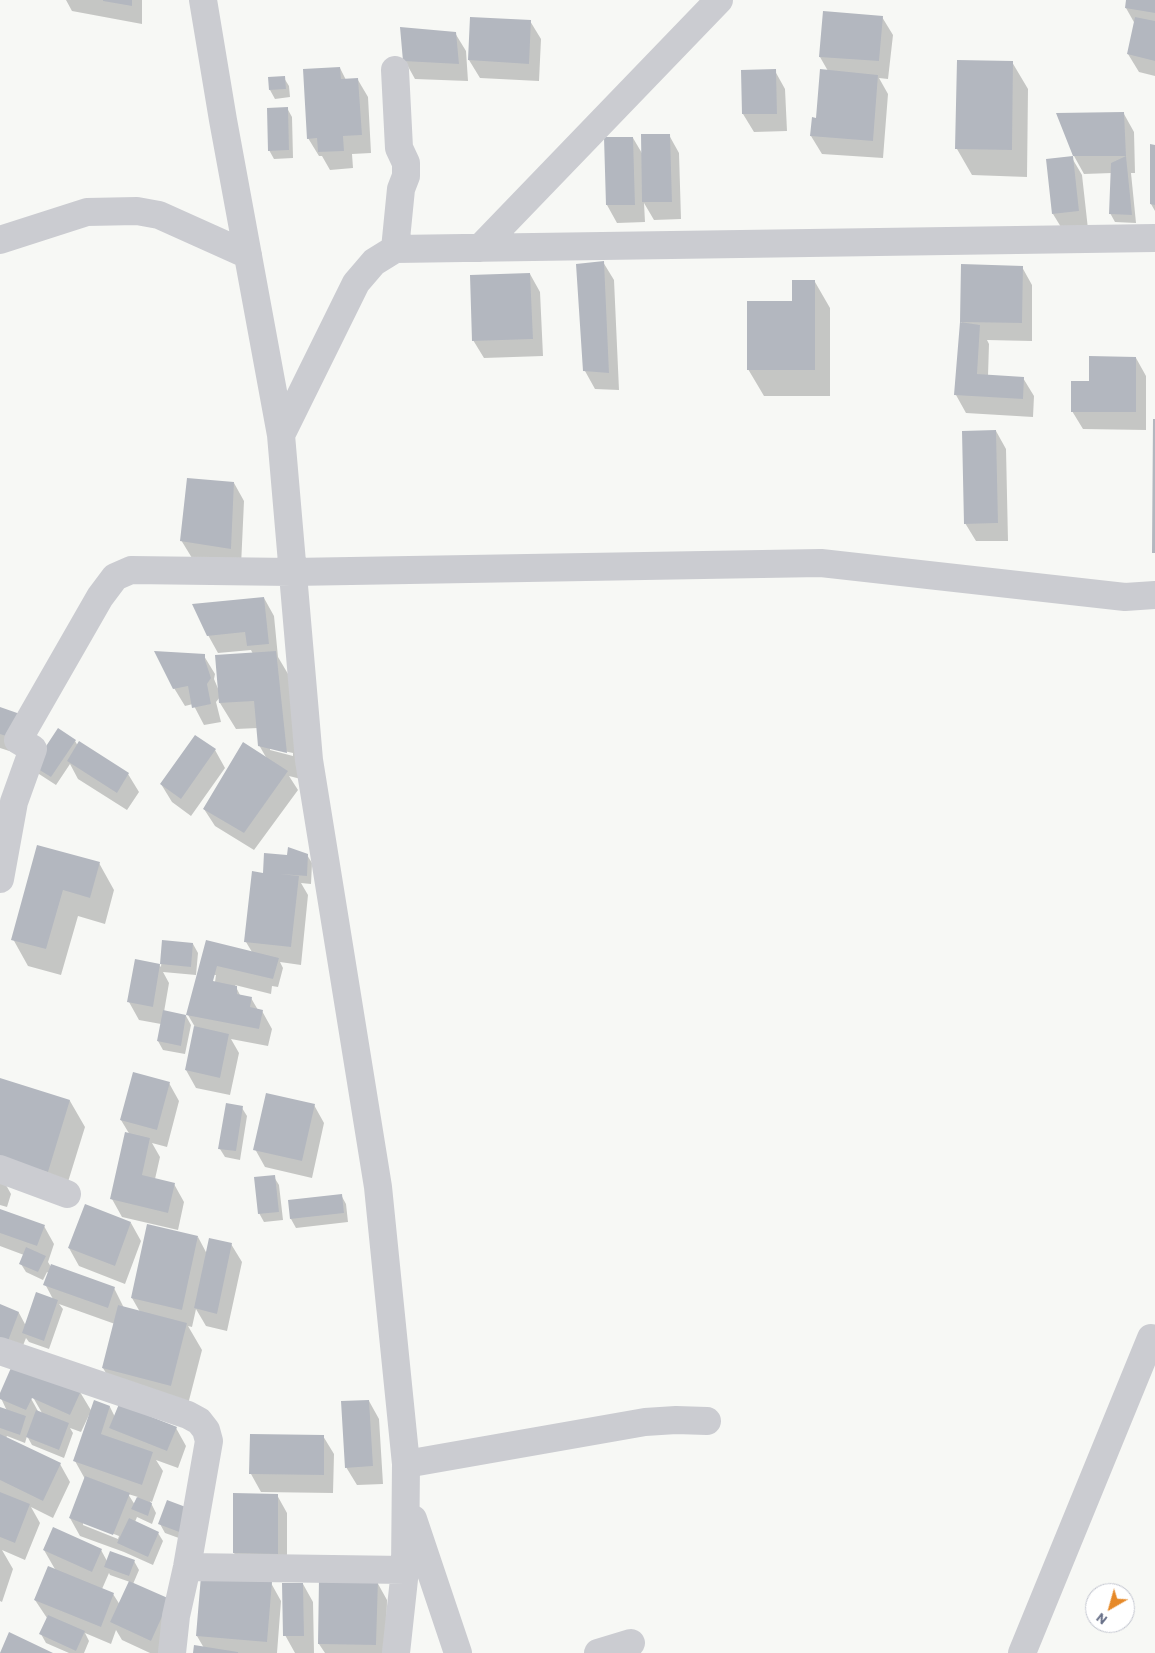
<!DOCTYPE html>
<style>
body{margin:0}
#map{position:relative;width:1155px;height:1653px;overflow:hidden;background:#f7f8f5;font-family:Barlow,sans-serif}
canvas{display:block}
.north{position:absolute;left:1085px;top:1583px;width:50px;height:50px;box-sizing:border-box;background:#fff;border:1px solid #c2c5cf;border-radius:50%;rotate:218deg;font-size:14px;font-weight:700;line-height:20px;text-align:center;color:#676f87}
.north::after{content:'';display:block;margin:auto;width:18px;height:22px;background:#e68928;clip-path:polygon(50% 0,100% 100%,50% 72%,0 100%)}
</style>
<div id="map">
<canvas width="1155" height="1653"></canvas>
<div class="north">N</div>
</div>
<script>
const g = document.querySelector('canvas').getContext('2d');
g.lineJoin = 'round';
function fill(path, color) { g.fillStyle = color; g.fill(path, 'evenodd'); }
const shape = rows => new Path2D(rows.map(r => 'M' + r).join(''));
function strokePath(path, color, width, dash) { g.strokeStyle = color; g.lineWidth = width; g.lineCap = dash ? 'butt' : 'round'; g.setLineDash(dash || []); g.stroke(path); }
fill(shape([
 [66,0,142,0,142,24,72,11],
 [1127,0,1155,0,1155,76,1139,72,1128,54,1135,24,1126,8],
 [824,13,882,17,893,35,888,79,879,78,888,94,883,158,822,154,811,136,817,120,828,71,820,57],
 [530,21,541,39,539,81,480,78,469,60],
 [455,33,466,51,468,81,415,79,405,61],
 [1012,62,1028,89,1027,177,972,175,957,149],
 [340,68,346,80,358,80,368,97,371,153,352,154,353,168,330,170,322,156,319,156,308,138],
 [775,71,785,89,787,131,754,132,743,114],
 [269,78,284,78,289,86,290,97,275,99,270,90],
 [287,108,292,117,293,158,274,159,269,150],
 [1124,114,1134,132,1135,173,1131,173,1136,223,1115,222,1110,213,1112,173,1084,174,1074,156],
 [669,135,679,153,681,219,654,220,644,203,645,222,617,223,607,205,633,138,643,155],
 [1155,146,1155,211,1151,204],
 [1072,158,1082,175,1088,229,1064,232,1053,214],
 [603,262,614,280,619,390,595,389,585,371],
 [1022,267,1032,285,1032,341,987,340,989,344,988,376,1023,378,1034,396,1033,417,966,413,956,395,962,322],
 [530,274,540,292,543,356,484,358,473,340],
 [815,282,830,308,830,396,764,396,748,369],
 [1136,358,1146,376,1146,430,1083,429,1072,411,1091,382],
 [996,431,1006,449,1008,541,976,541,965,523],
 [234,483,244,501,241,566,192,558,181,540],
 [264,598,274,616,278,657,291,679,301,779,289,776,298,790,254,850,215,826,204,809,267,759,259,745,258,728,236,729,220,703,220,697,216,702,221,722,204,725,193,704,185,706,174,688,204,656,215,674,214,679,219,691,253,654,251,650,218,653,208,635],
 [270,748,293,753,293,756,270,750],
 [0,708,28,757,0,748],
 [75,741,78,746,128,774,139,792,127,810,78,779,70,764,56,785,39,774,34,766],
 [215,750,225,768,191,816,172,802,161,784],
 [38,846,99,863,114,890,105,924,78,916,61,975,28,966,13,939],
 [307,855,312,863,311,884,301,883,308,895,301,965,280,962,283,968,278,987,272,986,271,994,235,985,241,997,251,998,258,1010,262,1011,272,1029,268,1046,231,1039,239,1053,230,1095,196,1088,186,1070,195,1027,188,1015,207,942,252,952,246,942,264,874,288,856],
 [214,975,216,975,215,982,212,982],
 [163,942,193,944,198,953,196,975,163,972,169,983,164,1012,186,1016,191,1025,185,1054,163,1050,158,1041,161,1024,139,1020,129,1002,159,965,161,967],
 [0,1079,70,1101,85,1127,63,1198,0,1179],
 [169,1083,179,1101,167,1147,152,1143,160,1157,155,1179,174,1184,184,1202,178,1230,122,1217,112,1199,130,1135,121,1120],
 [314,1105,324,1123,312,1178,265,1167,255,1149],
 [242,1108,247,1116,240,1160,225,1157,220,1149],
 [274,1177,279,1185,283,1220,264,1222,259,1213],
 [0,1183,6,1185,11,1194,7,1207,0,1205],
 [341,1195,346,1204,348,1222,296,1228,291,1219,289,1201],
 [0,1210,44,1226,54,1244,48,1262,51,1267,114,1288,124,1308,140,1312,132,1298,198,1237,207,1254,231,1244,242,1262,227,1331,206,1326,196,1309,192,1327,188,1326,202,1350,186,1412,119,1395,103,1368,115,1324,59,1304,63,1309,49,1349,29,1342,26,1338,18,1358,0,1351,0,1306,19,1313,26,1326,53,1299,45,1284,49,1273,47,1272,43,1280,26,1272,21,1264,24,1255,0,1246],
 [131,1223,141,1241,125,1284,79,1266,69,1248],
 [15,1363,80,1392,92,1412,95,1402,110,1407,115,1417,120,1406,176,1428,186,1446,178,1468,156,1460,163,1471,152,1502,150,1501,156,1513,152,1524,137,1517,135,1522,158,1533,163,1541,153,1565,124,1552,80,1536,70,1518,85,1479,75,1461,90,1416,89,1415,81,1432,70,1428,73,1433,64,1458,32,1445,27,1436,25,1443,7,1436,6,1438,60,1464,70,1482,53,1518,31,1507,40,1523,25,1560,2,1550,13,1569,2,1602,0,1601,0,1408,7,1411,0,1396],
 [30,1392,42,1413,39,1413,28,1393],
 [128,1494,138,1497,135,1505],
 [83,1522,119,1536,118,1539,83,1525],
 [369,1401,379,1419,383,1484,357,1485,346,1467],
 [323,1436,334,1454,333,1493,261,1492,251,1474],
 [277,1495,287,1513,287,1571,244,1571,234,1553],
 [168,1502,187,1541,165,1533,160,1524],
 [44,1550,101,1550,107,1561,134,1561,139,1570,133,1584,169,1600,164,1653,150,1653,122,1640,116,1630,111,1644,85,1633,89,1641,84,1653,69,1653,46,1643,41,1634,47,1618,35,1600,56,1571],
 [109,1573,110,1575,130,1582,120,1605,113,1594,102,1589],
 [377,1582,387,1600,386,1653,325,1653,319,1644],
 [271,1583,281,1601,277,1653,194,1653,204,1648,197,1636],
 [303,1584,313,1602,314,1653,295,1653,285,1635]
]), '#0003');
fill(shape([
 [103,0,132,0,132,6,103,1],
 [1126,0,1155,0,1155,13,1125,8],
 [823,11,883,16,879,61,819,57],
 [470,17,531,20,529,64,468,60],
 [1135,17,1155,21,1155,61,1127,54],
 [400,27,456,32,459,64,403,61],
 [957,60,1013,61,1012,150,955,149],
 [340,67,341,79,358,78,362,135,343,136,344,151,318,152,317,138,307,139,303,69],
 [776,69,777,114,742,114,741,70],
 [820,69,878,75,873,141,810,136,812,117,816,118],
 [285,76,286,89,269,90,268,77],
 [288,107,289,150,268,151,267,108],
 [1124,112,1126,156,1073,156,1056,113],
 [641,134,670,134,672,202,642,202],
 [604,137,633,137,635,205,606,205],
 [1150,144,1155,145,1155,205,1150,204],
 [1073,156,1079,211,1052,214,1046,159],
 [1126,156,1132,215,1109,214,1111,163],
 [604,261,609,373,583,371,576,264],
 [961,264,1023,266,1022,323,960,322],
 [530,273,533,339,472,341,470,275],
 [792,280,815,280,815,370,747,370,747,301,792,301],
 [960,322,980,325,977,374,1024,377,1023,399,954,395],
 [1089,356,1136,357,1136,412,1071,412,1071,381,1089,381],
 [1153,419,1155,419,1155,553,1152,553],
 [996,430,998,523,964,524,962,431],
 [187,478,234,482,231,549,180,541],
 [264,597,269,644,247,646,245,632,207,636,192,604],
 [154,651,205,654,205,660,211,678,207,684,211,704,192,708,188,686,173,689],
 [276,651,277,659,287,753,258,746,254,701,219,703,215,655],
 [0,707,20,714,18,740,0,734],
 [58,728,76,740,51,777,33,766],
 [195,735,216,749,181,799,160,784],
 [79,741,129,773,117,793,67,761],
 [243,742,288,771,244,833,203,809],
 [37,845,100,862,90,898,63,890,46,949,11,940],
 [288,847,308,854,307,876,280,874,299,876,291,947,244,942,252,871,263,873,264,853,287,855],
 [162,940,193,943,191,967,160,964],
 [206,940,279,958,273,979,217,966,213,981,237,986,237,994,252,997,250,1007,263,1010,259,1029,186,1015],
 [135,959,160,964,153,1007,127,1002],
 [163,1010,186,1015,181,1046,157,1041],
 [194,1026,229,1034,220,1078,185,1070],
 [133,1072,170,1082,157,1130,120,1120],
 [0,1078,70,1100,48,1172,0,1157],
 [266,1093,315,1104,302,1161,253,1150],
 [226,1103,243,1106,236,1151,218,1149],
 [125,1132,150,1138,142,1175,175,1183,168,1213,110,1199],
 [275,1175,279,1212,258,1214,254,1177],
 [342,1194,344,1213,290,1219,288,1200],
 [85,1204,131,1222,115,1266,68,1248],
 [0,1209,45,1225,37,1246,0,1233],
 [147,1224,198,1236,182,1310,131,1298],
 [209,1238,232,1243,217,1314,194,1308],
 [26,1247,46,1256,38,1272,19,1264],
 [51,1264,115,1287,108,1308,43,1285],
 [36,1292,58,1300,44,1341,22,1333],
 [0,1304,19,1312,8,1341,0,1338],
 [118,1305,187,1323,171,1386,102,1368],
 [14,1361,81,1391,70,1415,32,1398,26,1410,0,1399,0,1393],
 [94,1400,110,1406,101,1434,153,1452,142,1485,73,1461],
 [369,1400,373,1466,345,1468,341,1401],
 [119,1404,177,1427,167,1451,109,1428],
 [0,1407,26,1416,20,1435,0,1428],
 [36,1410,69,1423,59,1450,26,1437],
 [0,1434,61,1463,43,1501,0,1480],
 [250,1434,324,1435,324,1475,249,1474],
 [85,1476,130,1493,113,1535,69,1518],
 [0,1492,30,1504,15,1543,0,1537],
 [233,1493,278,1494,278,1554,233,1553],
 [137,1497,152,1503,148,1516,131,1509],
 [167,1500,191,1509,182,1533,158,1524],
 [129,1518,159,1532,148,1557,117,1543],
 [53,1527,102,1549,92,1572,43,1550],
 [110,1551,135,1560,129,1576,104,1567],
 [48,1566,114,1593,101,1627,34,1600],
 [201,1576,272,1582,267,1642,196,1636],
 [319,1579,378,1580,376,1645,318,1644],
 [129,1581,170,1599,151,1641,110,1622],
 [282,1583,303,1583,304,1636,283,1636],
 [48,1615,85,1631,76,1651,39,1634],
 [9,1632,53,1653,0,1653],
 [194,1645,238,1652,238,1653,193,1653]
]), '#b3b7bf');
strokePath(shape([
 [203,0,223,120,281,435,309,760,378,1187,406,1464,405,1570,396,1653],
 [395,70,399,148,406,163,406,176,401,189,395,249],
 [0,240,87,212,137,211,159,215,248,255],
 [480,248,719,0],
 [281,435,356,283,374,262,395,249,1155,238],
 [0,879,14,802,33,749,18,740,100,597,115,577,131,570,292,572,821,563,1125,597,1155,595],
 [0,1169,67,1194],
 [0,1351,188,1415,199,1421,206,1430,209,1441,187,1567,176,1616,172,1653],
 [406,1464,645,1422,676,1420,707,1421],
 [413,1519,458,1653],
 [187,1567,405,1570],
 [598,1653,631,1643],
 [1022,1653,1151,1338]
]), '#cbccd1', 28);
</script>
